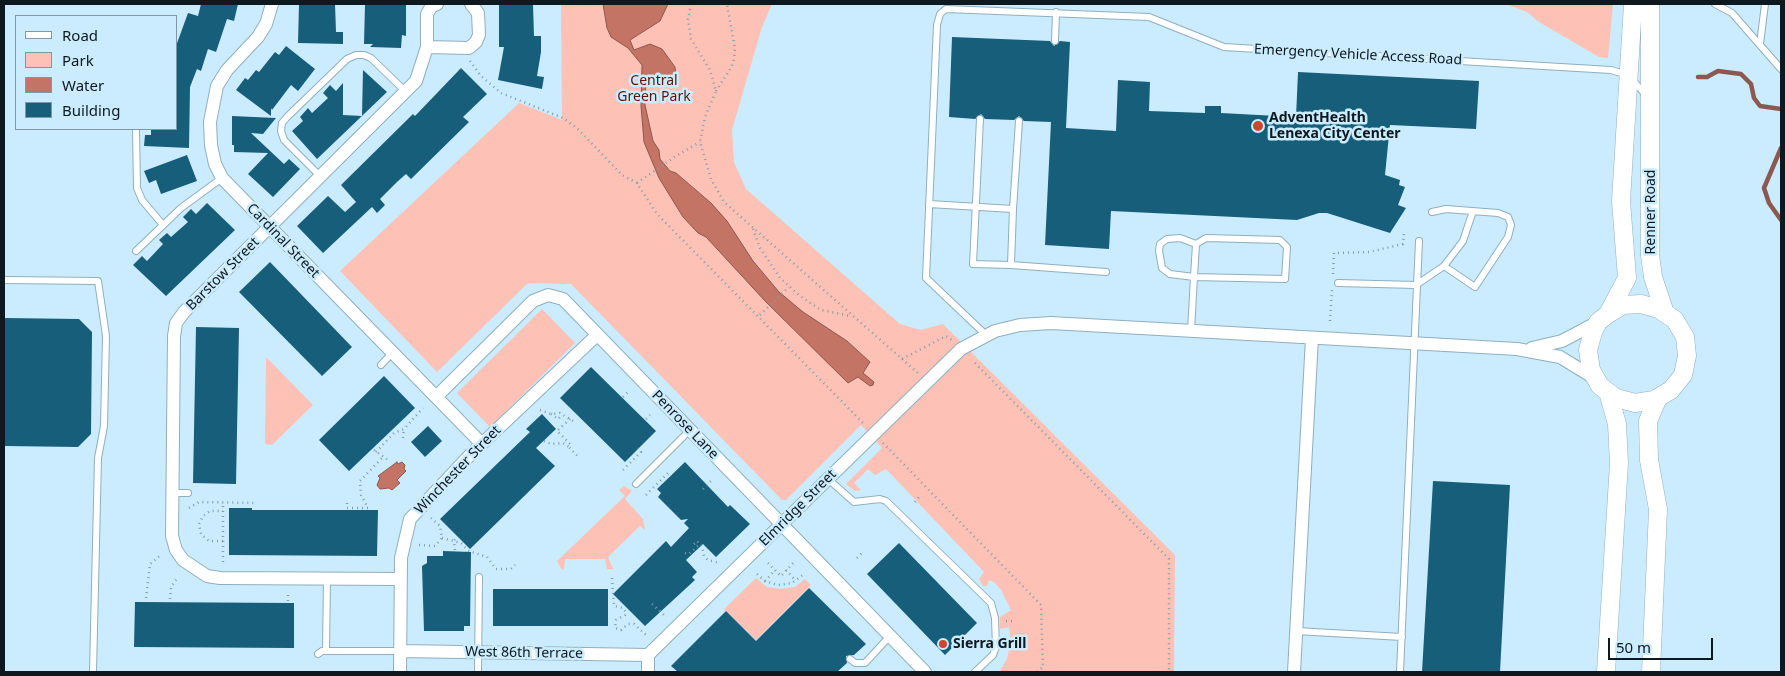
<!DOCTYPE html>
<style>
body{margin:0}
#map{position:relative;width:1785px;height:676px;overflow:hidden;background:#cbecfe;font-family:"Noto Sans",sans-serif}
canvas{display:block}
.frame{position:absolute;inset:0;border:5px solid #0d191f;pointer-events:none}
.legend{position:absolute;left:15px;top:15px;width:162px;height:115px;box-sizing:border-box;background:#cbecfe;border:1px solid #7f98a5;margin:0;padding:6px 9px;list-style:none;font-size:15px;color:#0d191f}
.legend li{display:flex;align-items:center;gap:10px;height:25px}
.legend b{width:25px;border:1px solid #7f98a5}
.scale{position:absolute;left:1608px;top:638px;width:105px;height:22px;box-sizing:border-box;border:2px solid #0d191f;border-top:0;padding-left:6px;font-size:15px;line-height:18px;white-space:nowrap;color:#0d191f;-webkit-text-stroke:4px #cbecfe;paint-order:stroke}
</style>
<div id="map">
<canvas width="1785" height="676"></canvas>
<div class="frame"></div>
<ul class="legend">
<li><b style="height:6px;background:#fff"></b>Road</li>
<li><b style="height:14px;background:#fec1b5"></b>Park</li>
<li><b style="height:14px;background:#c37465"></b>Water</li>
<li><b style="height:14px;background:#175e7b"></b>Building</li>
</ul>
<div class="scale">50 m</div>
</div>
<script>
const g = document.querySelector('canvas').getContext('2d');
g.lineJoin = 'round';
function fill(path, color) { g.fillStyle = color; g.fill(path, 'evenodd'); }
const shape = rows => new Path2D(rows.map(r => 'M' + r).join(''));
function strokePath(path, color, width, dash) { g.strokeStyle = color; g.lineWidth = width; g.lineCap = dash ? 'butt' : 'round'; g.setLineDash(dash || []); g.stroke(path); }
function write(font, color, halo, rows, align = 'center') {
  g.font = font + ' "Noto Sans",sans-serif'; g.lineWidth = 5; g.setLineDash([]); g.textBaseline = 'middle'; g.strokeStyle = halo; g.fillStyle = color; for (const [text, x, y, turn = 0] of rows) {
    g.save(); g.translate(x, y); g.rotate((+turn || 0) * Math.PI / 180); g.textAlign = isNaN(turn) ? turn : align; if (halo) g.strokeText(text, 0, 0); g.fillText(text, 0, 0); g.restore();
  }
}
fill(shape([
 [561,4,772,4,762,27,732,130,734,162,746,189,900,324,921,330,943,324,1175,555,1174,672,999,672,1007,659,1011,641,1009,627,1000,629,1000,617,1011,610,1001,590,994,582,989,580,987,586,983,586,979,579,984,572,886,469,875,475,868,469,854,483,861,490,855,491,846,484,882,448,861,425,786,500,782,500,571,284,528,283,437,372,340,271,519,103,562,120],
 [1505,4,1613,4,1608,58,1599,57,1539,22,1527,12],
 [542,309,575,343,490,427,457,393],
 [266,357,313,405,272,445,265,444],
 [624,486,632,491,625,499,643,519,645,530,640,526,608,557,613,569,607,569,605,559,565,559,564,569,562,570,557,561,625,496,619,490],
 [756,578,767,587,781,589,795,587,805,579,811,585,756,640,724,609]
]), '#fec1b5');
const water = shape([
 [603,4,668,4,660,21,630,40,634,50,650,44,662,49,675,67,676,77,672,82,646,80,645,105,653,141,659,150,660,159,670,171,676,173,711,203,727,221,753,261,779,292,803,312,847,341,870,362,863,373,874,382,873,385,870,386,858,377,848,383,765,301,706,237,698,233,683,217,659,178,644,142,641,106,642,65,628,48,611,37,607,28,603,4],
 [397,462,398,464,402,462,405,465,404,469,406,471,397,480,400,483,392,490,389,488,380,489,377,485,380,478,378,476,397,462]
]);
fill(water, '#c37465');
strokePath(water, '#8c5950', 1);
strokePath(shape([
 [1698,77,1707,77,1718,71,1741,74,1751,84,1754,98,1760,106,1781,109],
 [1781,148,1764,188,1769,203,1781,220]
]), '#8c5950', 4.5);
fill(shape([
 [201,4,238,4,234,21,227,19,216,52,208,49,201,71,197,69,190,87,189,148,144,146,145,135,151,135,151,129,176,129,176,46,188,13,198,16],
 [299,4,335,4,336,32,343,32,343,44,298,43],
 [365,4,406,4,406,36,402,35,401,48,370,47,373,44,364,44],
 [499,4,533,4,534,36,541,36,541,52,537,76,544,77,542,89,498,80,504,47,499,47],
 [952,37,1050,41,1054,46,1060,41,1070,42,1066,128,1116,131,1118,80,1150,82,1149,111,1205,113,1205,106,1221,106,1221,113,1296,117,1298,72,1479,81,1476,129,1390,125,1385,175,1400,180,1399,185,1405,187,1398,205,1406,208,1390,233,1327,213,1319,213,1297,220,1111,211,1109,249,1045,245,1051,122,1024,121,1019,116,1014,120,985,119,981,114,975,119,949,117],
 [286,46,315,69,298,91,291,85,272,110,271,108,271,116,236,90,245,78,248,80,256,70,259,72,275,52,279,55],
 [461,68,487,94,463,117,469,122,411,179,406,174,397,182,380,199,385,205,377,213,372,207,323,253,297,226,328,196,345,212,356,202,341,185,413,114,415,116],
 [363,70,387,92,317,159,292,131,303,121,300,117,308,108,312,113,328,98,323,93,330,85,336,91,343,83,343,115,362,116],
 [232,116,276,118,263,134,251,133,284,164,289,159,300,169,273,197,248,174,268,153,234,152,234,145,232,145],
 [187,155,197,181,161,194,156,180,149,183,144,171],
 [207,203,235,230,166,296,133,265,142,256,147,261,163,244,159,240,167,233,171,237,188,222,183,217,191,209,196,214],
 [270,262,352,347,322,376,239,292],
 [4,318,79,319,92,332,91,434,78,447,4,446],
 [196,327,239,328,236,484,193,483],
 [591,367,656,431,625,462,560,398],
 [384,376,415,408,349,471,319,440],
 [542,414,556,429,536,448,555,466,470,549,440,519,530,432,526,429],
 [428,426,442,441,425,457,411,442],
 [685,462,728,507,730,505,750,524,716,557,703,544,686,560,697,572,692,577,695,580,645,626,613,594,666,541,671,547,689,528,684,523,688,519,681,520,658,497,661,493,657,489],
 [1433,481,1510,485,1500,672,1422,672],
 [229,508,252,508,252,510,378,510,377,556,229,555],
 [899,543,977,623,945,655,867,574],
 [443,551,471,552,470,626,464,626,464,631,424,631,422,566,427,563,427,556,443,556],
 [809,588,866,644,854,655,846,656,847,663,837,672,678,672,671,666,726,611,756,641],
 [493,589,608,589,608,626,493,626],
 [135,602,294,603,294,648,134,647]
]), '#175e7b');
const service = shape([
 [1715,4,1732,13,1781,69],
 [1055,41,1056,12],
 [1760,44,1765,4],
 [980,119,973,264,1011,265],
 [136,129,137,188,142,200,163,225],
 [321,177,284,140,281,131,282,123,287,117,347,59,356,55,364,55,371,58,406,92],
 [929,204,1013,209,1011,265,1106,272],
 [1013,209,1019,121],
 [1432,212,1446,209,1498,213,1508,217,1511,225,1508,237,1475,287,1444,266],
 [136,251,181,208,222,178],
 [4,280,98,281,106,336,104,426,98,458,93,672],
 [1338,283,1416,285,1444,266,1463,241,1473,211],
 [1191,331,1194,277,1285,279,1287,247,1280,240,1206,238,1196,244,1194,277,1170,274,1162,268,1159,251,1160,244,1167,239,1180,238,1196,244],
 [986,335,926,278,937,25,940,14,946,9,1149,17,1224,47,1611,70,1628,75,1645,94],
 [381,365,392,353],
 [828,479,854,502,880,499,886,501,991,603,995,618,996,647,993,655,975,672],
 [636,484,690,430],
 [173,493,188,493],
 [1296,631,1402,637],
 [326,651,327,578],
 [318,654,322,651,400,651],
 [850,659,855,663,865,663,891,635],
 [478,672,479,577],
 [1400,672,1419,241]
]);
const minor = shape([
 [272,4,266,24,258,37,227,70,217,86,210,122,211,145,215,164,222,178,482,444],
 [427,47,469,48,476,42,479,35,478,13,471,4],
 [1532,348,1562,341,1598,322],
 [436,397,533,301,548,295,563,299,925,672],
 [400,579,220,578,207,576,183,560,176,550,172,536,174,336,176,323,184,312,416,81,427,47,427,14,431,7,437,4],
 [400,651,648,655],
 [400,672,401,558,410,519,470,455,597,335],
 [648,672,648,655,794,512,961,349,995,331,1020,325,1051,323,1517,349,1560,357,1596,379],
 [1294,672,1312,338]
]);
const secondary = shape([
 [1650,4,1650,255,1653,277,1665,313],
 [1608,314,1623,305,1641,304,1659,309,1675,320,1685,337,1687,356,1683,375,1671,390,1654,400,1635,403,1616,398,1600,386,1591,370,1588,350,1593,332,1598,322,1608,314,1627,278,1621,201,1633,4],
 [1606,672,1619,463,1617,424,1608,392],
 [1651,672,1658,509,1649,460,1648,421,1658,398]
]);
strokePath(service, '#8fafbf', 8);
strokePath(minor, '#8fafbf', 14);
strokePath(secondary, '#8fafbf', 19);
strokePath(shape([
 [691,4,688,19,691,39,710,70,716,91,705,117,700,142,711,179,724,202,902,359,946,336,952,340],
 [470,61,481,76,501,93,563,118,577,128,622,175,637,183,657,214,865,425],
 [716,91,731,68,734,59,735,49,727,4],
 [637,183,676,156,700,142],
 [753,229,760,248,780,278,800,296,821,310,851,316],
 [1333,274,1334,253,1369,252,1403,244,1404,234],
 [760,315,789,287],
 [1330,321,1332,290],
 [902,359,918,373],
 [975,363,1169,559,1169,672],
 [623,397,628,392],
 [540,410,551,414,560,413,573,421],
 [551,414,558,419,562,415],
 [570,419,557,431,570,444,569,447,579,458],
 [646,419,650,415],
 [403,438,404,429],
 [544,441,551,444,563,443,569,447],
 [883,443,1041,605,1043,667,1037,672],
 [374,450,388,460],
 [376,452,394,433,404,429,423,408],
 [623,470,641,452,638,448],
 [703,489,713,479],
 [646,495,668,473,671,476],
 [915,502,919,497],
 [347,503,347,508,368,508,361,495,360,481,383,457],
 [189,508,199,502,255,503],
 [442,538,461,543,469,551,487,557,496,569,511,569,515,565],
 [223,541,209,541,201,534,199,524,203,516,210,511,223,511],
 [694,544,697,541,702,547,704,556,708,560,719,563],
 [419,545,435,546,442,538,440,526,431,518],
 [455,550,454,541,457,536],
 [685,553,689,554,700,544],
 [857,558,863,552],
 [223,562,223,503],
 [768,563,781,576,793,563],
 [786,570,796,581],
 [757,574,765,581,778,585,792,583,804,574],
 [612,578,614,606,623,608,626,612,625,615,616,620,615,628,621,630,628,624,634,624,646,635],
 [765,581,775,570],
 [146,598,150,564,162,554],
 [170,599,171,587,178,577],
 [288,601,288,595],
 [652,604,665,616],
 [1006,621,1013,621]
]), '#839caa', 2.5, [1, 4]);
strokePath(service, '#fff', 6);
strokePath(minor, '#fff', 12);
strokePath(secondary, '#fff', 18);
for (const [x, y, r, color] of [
 [1258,126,6,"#d1452f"],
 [943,644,5,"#d1452f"]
]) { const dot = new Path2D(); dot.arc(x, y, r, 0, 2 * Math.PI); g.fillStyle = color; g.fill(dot); strokePath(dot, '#cbecfe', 2); }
write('14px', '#0d191f', '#cbecfe', [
 ["Emergency Vehicle Access Road",1358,55,3],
 ["Renner Road",1651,212,-90],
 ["Cardinal Street",283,241,46],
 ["Barstow Street",223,274,-45],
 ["Penrose Lane",685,425,46],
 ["Winchester Street",458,470,-46],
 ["Elmridge Street",798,508,-45],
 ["West 86th Terrace",524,653,1]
]);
write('14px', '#5b1308', '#cbecfe', [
 ["Central",654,81],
 ["Green Park",654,97]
]);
write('bold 14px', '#0d191f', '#cbecfe', [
 ["AdventHealth",1269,118],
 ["Lenexa City Center",1269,134],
 ["Sierra Grill",953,644]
], 'left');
</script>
